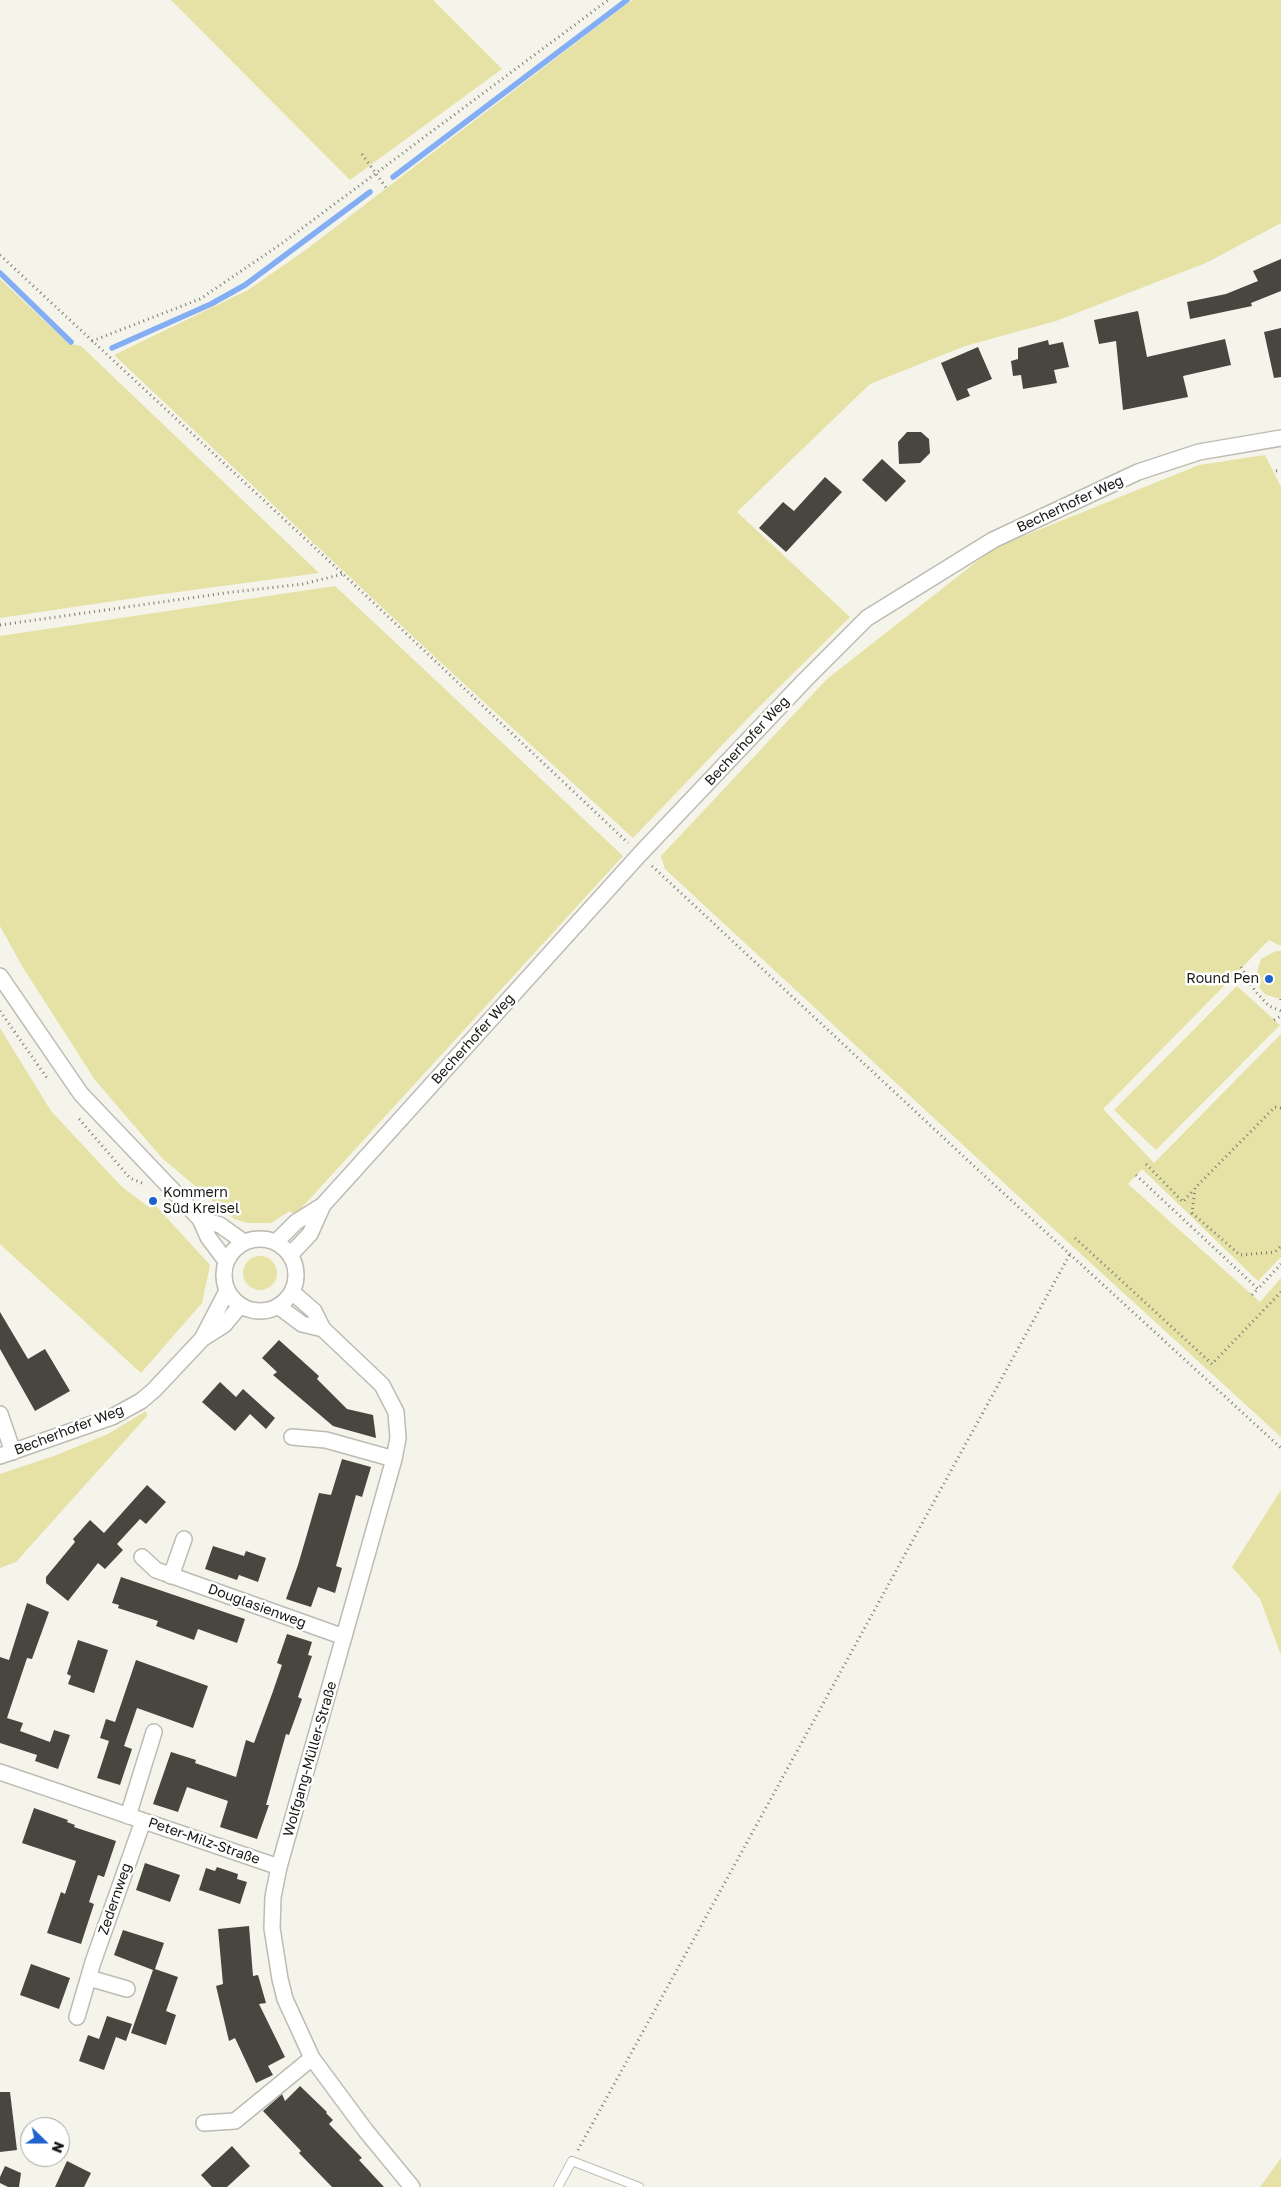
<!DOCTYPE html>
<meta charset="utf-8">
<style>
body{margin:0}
#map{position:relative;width:1281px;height:2187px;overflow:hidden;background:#f5f4eb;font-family:"Golos Text",sans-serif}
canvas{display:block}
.north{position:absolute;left:20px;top:2117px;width:50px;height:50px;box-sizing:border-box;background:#fff;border:1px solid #a3a3a1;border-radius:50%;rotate:112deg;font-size:14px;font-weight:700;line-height:20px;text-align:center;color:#181815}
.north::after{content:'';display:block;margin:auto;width:18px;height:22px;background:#1f61cd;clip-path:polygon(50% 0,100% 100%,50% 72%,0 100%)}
</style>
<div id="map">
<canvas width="1281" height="2187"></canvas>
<div class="north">N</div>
</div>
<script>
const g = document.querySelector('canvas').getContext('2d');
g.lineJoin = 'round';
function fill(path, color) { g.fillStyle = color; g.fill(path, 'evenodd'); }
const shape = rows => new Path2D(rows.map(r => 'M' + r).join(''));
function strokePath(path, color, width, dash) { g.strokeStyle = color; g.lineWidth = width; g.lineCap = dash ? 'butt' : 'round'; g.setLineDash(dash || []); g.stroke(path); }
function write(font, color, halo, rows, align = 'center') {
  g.font = font + ' "Golos Text",sans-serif'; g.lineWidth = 5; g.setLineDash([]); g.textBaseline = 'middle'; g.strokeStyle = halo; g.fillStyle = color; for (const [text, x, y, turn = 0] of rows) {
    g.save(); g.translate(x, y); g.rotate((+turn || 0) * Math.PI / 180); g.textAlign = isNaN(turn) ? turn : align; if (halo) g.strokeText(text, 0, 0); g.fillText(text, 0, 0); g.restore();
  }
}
fill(shape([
 [171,0,433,0,502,69,350,180],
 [632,0,1281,0,1281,223,1206,263,1056,321,965,346,870,384,737,512,850,617,750,716,633,838,438,660,114,355,248,290,307,249],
 [0,279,69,344,81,346,319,573,148,596,0,618],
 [1265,455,1281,487,1281,946,1269,940,1103,1109,1154,1163,1281,1034,1281,1257,1258,1281,1142,1169,1128,1184,1260,1302,1281,1278,1281,1437,1070,1244,665,869,661,856,827,679,994,548,1199,465],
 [335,586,623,856,295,1215,290,1211,271,1223,248,1223,234,1219,162,1158,95,1080,22,966,0,926,0,636],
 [1276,951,1281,951,1281,999,1266,995,1261,990,1257,983,1256,975,1261,959],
 [1237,986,1280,1025,1156,1150,1114,1110],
 [0,1028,51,1111,122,1187,150,1208,156,1206,210,1265,202,1303,141,1373,0,1244],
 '243 1273a17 17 0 1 1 34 0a17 17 0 1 1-34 0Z',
 [146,1411,147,1416,16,1562,0,1568,0,1474,54,1456,108,1434],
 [1281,1490,1281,1655,1260,1599,1232,1567],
 [1281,2158,1281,2187,1260,2187]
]), '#e6e1a4');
strokePath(shape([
 [393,177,627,0],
 [0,273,71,342],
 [112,348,211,304,245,285,370,192]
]), '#84aef4', 5.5);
fill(shape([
 [1281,259,1281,291,1251,303,1252,306,1190,319,1187,302,1226,294,1258,281,1253,271],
 [1138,311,1147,357,1225,339,1231,365,1183,376,1188,397,1123,410,1116,341,1099,344,1094,320],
 [1281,328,1281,377,1274,378,1264,332],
 [1048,340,1049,345,1063,342,1069,367,1054,370,1057,383,1023,389,1021,375,1013,376,1011,361,1018,359,1018,348],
 [978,347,992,379,967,389,970,396,957,401,941,363],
 [907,432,921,432,929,439,930,453,920,463,899,464,898,442],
 [882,459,906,481,886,502,862,480],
 [825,477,842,492,786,552,759,528,783,502,794,511],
 [0,1312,28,1359,45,1349,70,1391,35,1411,0,1349],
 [279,1340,319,1376,317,1379,347,1409,373,1415,376,1438,333,1426,273,1375,277,1372,262,1358],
 [220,1382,236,1397,243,1389,275,1418,266,1429,250,1414,235,1431,202,1402],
 [342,1459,371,1467,362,1497,356,1495,336,1566,342,1568,335,1593,318,1587,311,1607,286,1599,298,1565,319,1493,331,1495],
 [147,1485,166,1502,146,1524,140,1519,117,1544,123,1550,105,1569,98,1563,68,1601,46,1583,46,1577,75,1542,73,1539,90,1520,104,1533],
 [213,1546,244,1556,246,1551,266,1558,258,1582,239,1575,237,1580,205,1569],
 [121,1577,245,1619,237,1643,198,1629,194,1640,156,1626,158,1621,118,1608,119,1605,112,1603],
 [27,1603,49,1612,32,1659,27,1658,7,1718,23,1723,20,1731,50,1742,54,1730,70,1735,58,1769,35,1761,37,1755,0,1743,0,1657,9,1660],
 [287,1634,312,1642,308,1655,312,1656,298,1697,302,1699,289,1735,286,1734,266,1805,269,1805,257,1839,220,1827,228,1801,187,1787,178,1812,153,1804,171,1752,196,1760,195,1763,236,1777,246,1740,254,1743,272,1694,282,1665,277,1663],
 [78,1640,108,1650,94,1693,68,1684,71,1676,67,1674],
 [136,1660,208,1686,193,1728,137,1708,124,1746,132,1749,120,1785,97,1778,109,1741,100,1738,106,1719,115,1722],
 [34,1808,68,1820,67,1822,75,1825,74,1827,116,1841,104,1877,98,1875,89,1902,94,1904,81,1944,47,1933,61,1892,65,1894,76,1861,22,1843],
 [145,1863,180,1875,170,1902,136,1890],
 [217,1867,238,1874,237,1879,247,1882,240,1904,199,1890,206,1868,215,1871],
 [249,1926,253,1976,258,1975,266,2003,259,2004,285,2057,268,2066,273,2075,256,2083,235,2038,229,2041,216,1986,223,1984,218,1929],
 [123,1930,164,1943,155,1969,178,1977,166,2011,176,2015,166,2045,131,2033,153,1970,114,1955],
 [31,1964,70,1978,59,2009,20,1995],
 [107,2016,132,2024,126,2041,116,2037,104,2070,79,2061,88,2035,99,2039],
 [300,2086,327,2112,326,2113,333,2120,329,2124,362,2158,359,2160,384,2187,332,2187,299,2153,301,2151,263,2111,282,2094,285,2101],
 [0,2092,10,2092,17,2150,0,2152],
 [232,2146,250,2166,227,2187,212,2187,201,2175],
 [67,2161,91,2173,84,2187,55,2187],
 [5,2166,21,2173,19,2187,8,2187,0,2183,0,2177]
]), '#48473f');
const lane = shape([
 [558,2187,572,2161,639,2187]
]);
const street = shape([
 [0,976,81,1094,200,1219,208,1237,226,1261],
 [200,1219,220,1225,244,1242],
 '224 1275a36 36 0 1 1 72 0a36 36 0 1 1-72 0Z',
 [276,1242,296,1222,323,1205,640,854,805,680,867,618,993,540,1138,472,1199,452,1281,438],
 [290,1255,310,1234,323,1205],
 [292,1292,314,1311,323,1329,382,1385,396,1412,398,1438,394,1459,279,1867,273,1897,272,1928,280,1979,285,1999,312,2058,366,2131,412,2187],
 [278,1306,302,1324,323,1329],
 [202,1339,227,1291],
 [0,1414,13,1452],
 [292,1437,326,1440,394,1459],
 [0,1456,112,1417,141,1401,154,1390,202,1339,224,1325,240,1306],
 [142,1557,156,1570,344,1637],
 [171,1576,184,1539],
 [0,1772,279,1867],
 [128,1816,154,1732],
 [89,1978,127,1989],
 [77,2017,93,1962,143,1821],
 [204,2123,235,2121,312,2058]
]);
strokePath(lane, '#bdbcb3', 10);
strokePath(street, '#bdbcb3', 18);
strokePath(shape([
 [362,154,387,189],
 [0,255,343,574,628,843],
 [92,341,200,299,281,244,608,0],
 [1276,471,1281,470],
 [0,625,225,593,303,584,343,574],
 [652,866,976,1168,1281,1448],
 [1241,967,1255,991,1269,1006,1281,1011],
 [1281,999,1281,1001],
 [0,1011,47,1078],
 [1274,1020,1281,1016],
 [1281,1108,1275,1107,1195,1188,1192,1213,1240,1255,1275,1252,1281,1246],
 [79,1119,130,1178,142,1183],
 [1146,1164,1183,1202,1194,1189],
 [1136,1175,1258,1289,1281,1264],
 [1075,1238,1212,1364,1281,1292],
 [1252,1295,1258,1289],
 [578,2150,1070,1254]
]), '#7b7b75', 3, [1, 4]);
strokePath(lane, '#fff', 8);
strokePath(street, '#fff', 15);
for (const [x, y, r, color] of [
 [1269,979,5,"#1f61cd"],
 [153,1201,5,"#1f61cd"]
]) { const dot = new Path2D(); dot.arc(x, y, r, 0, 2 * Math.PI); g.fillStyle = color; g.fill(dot); strokePath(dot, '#fff', 2); }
write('14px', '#181815', '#fff', [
 ["Becherhofer Weg",1070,504,-25],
 ["Becherhofer Weg",747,741,-47],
 ["Becherhofer Weg",473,1039,-48],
 ["Becherhofer Weg",69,1430,-21],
 ["Douglasienweg",257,1606,20],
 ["Wolfgang-Müller-Straße",310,1759,-74],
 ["Peter-Milz-Straße",204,1841,19],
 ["Zedernweg",115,1899,-71]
]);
write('14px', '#181815', '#fff', [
 ["Round Pen",1259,979],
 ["Kommern",163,1193,"left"],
 ["Süd Kreisel",163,1209,"left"]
], 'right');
</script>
